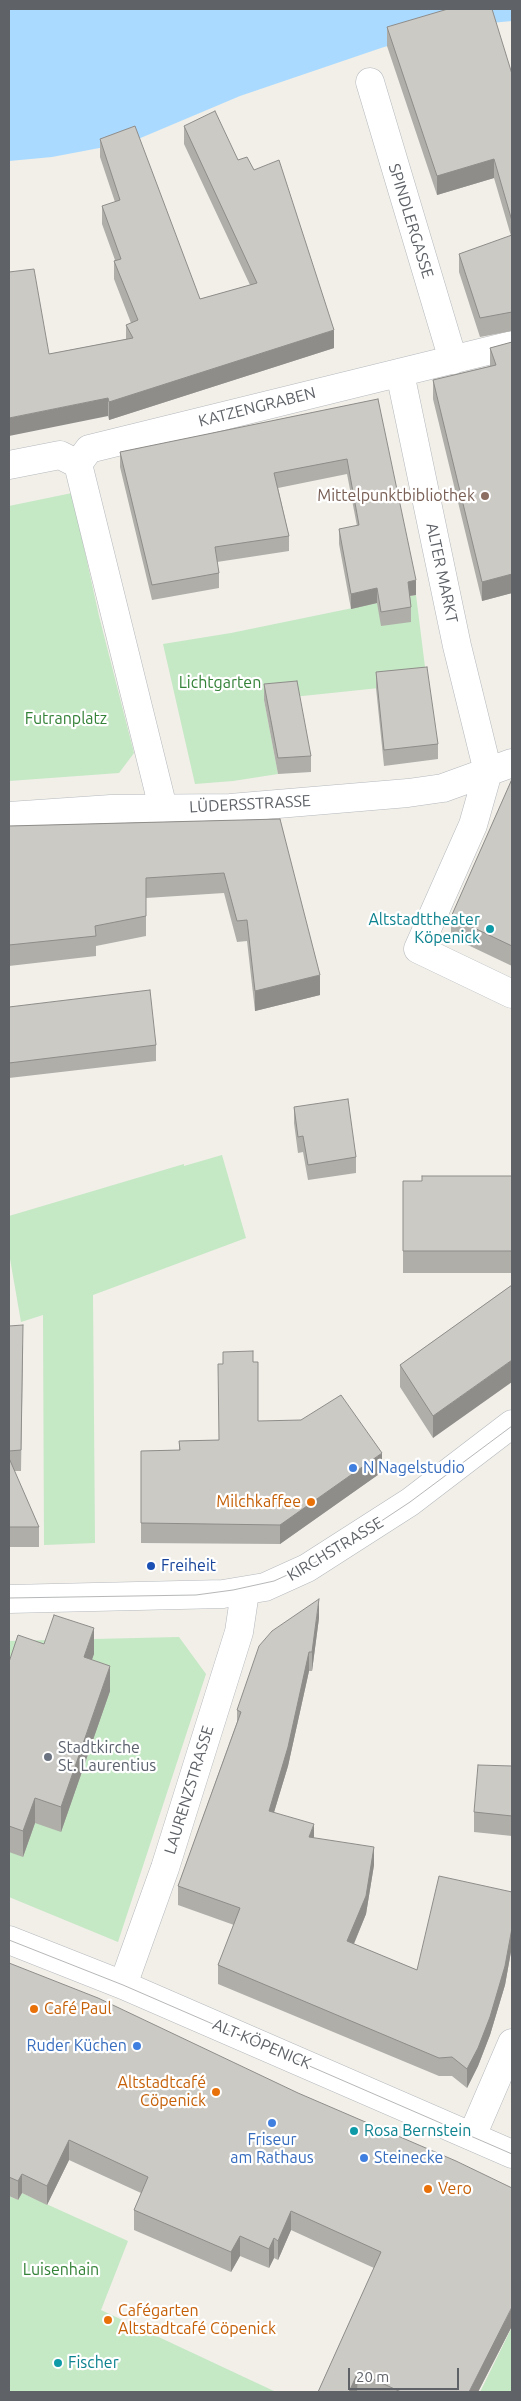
<!DOCTYPE html>
<meta charset="utf-8">
<style>
body{margin:0}
#map{position:relative;width:521px;height:2401px;overflow:hidden;background:#f1efe8;font-family:Ubuntu,sans-serif}
canvas{display:block}
.frame{position:absolute;inset:0;border:10px solid #5f6368;pointer-events:none}
.scale{position:absolute;left:348px;top:2368px;width:111px;height:22px;box-sizing:border-box;border:2px solid #5f6368;border-top:0;padding-left:6px;font-size:15px;line-height:18px;white-space:nowrap;color:#5f6368;-webkit-text-stroke:4px #fff;paint-order:stroke}
</style>
<div id="map">
<canvas width="521" height="2401"></canvas>
<div class="frame"></div>
<div class="scale">20 m</div>
</div>
<script>
const g = document.querySelector('canvas').getContext('2d');
g.lineJoin = 'round';
function fill(path, color) { g.fillStyle = color; g.fill(path, 'evenodd'); }
const shape = rows => new Path2D(rows.map(r => 'M' + r).join(''));
function strokePath(path, color, width, dash) { g.strokeStyle = color; g.lineWidth = width; g.lineCap = dash ? 'butt' : 'round'; g.setLineDash(dash || []); g.stroke(path); }
function write(font, color, halo, rows, align = 'center') {
  g.font = font + ' Ubuntu,sans-serif'; g.lineWidth = 4.5; g.setLineDash([]); g.textBaseline = 'middle'; g.strokeStyle = halo; g.fillStyle = color; for (const [text, x, y, turn = 0] of rows) {
    g.save(); g.translate(x, y); g.rotate((+turn || 0) * Math.PI / 180); g.textAlign = isNaN(turn) ? turn : align; if (halo) g.strokeText(text, 0, 0); g.fillText(text, 0, 0); g.restore();
  }
}
fill(shape([
 [72,493,99,616,134,753,119,773,9,781,9,506],
 [416,595,427,683,264,700,278,774,233,781,195,784,163,644,231,633],
 [222,1155,246,1238,93,1295,95,1543,44,1545,43,1315,21,1322,9,1253,9,1216,184,1164,184,1166],
 [179,1637,206,1674,118,1942,9,1897,9,1641],
 [22,2193,128,2241,101,2310,276,2392,9,2392,9,2196,18,2200],
 [512,2327,512,2392,480,2392,485,2382]
]), '#c5e8c5');
fill(shape([
 [9,9,512,9,512,21,449,27,381,48,240,96,131,142,52,157,9,161]
]), '#aadaff');
const minor = shape([
 [370,82,453,360],
 [400,373,457,646,488,772,473,825,418,949,512,994],
 [78,464,89,449,512,345],
 [78,464,163,808],
 [9,465,60,455,78,464],
 [9,816,111,809,230,808,408,793,443,788,512,763],
 [9,1599,223,1594,265,1587,307,1568,410,1502,512,1424],
 [9,1940,123,1985,512,2154],
 [123,1985,165,1868,239,1632,245,1592],
 [472,2136,512,2043]
]);
strokePath(minor, '#b5b8bc', 29);
strokePath(minor, '#fff', 28);
strokePath(shape([
 [9,1598,196,1595,233,1590,274,1581,327,1557,410,1502,512,1426],
 [9,1940,123,1985,512,2154]
]), '#b6b7b8', 1);
fill(shape([
 [387,27,512,74,512,331,480,337,459,272,459,254,511,236,494,178,437,195,387,46],
 [184,126,238,160,334,348,109,420,108,416,49,354,126,339,126,325,131,323,114,279,114,261,115,260,102,224,102,206,115,202,100,157,100,139,200,299,250,285,184,144],
 [512,342,512,593,482,601,433,399,433,380,490,366,490,348],
 [378,399,416,595,410,596,411,607,411,622,381,626,377,603,351,609,339,544,339,529,357,526,347,474,278,488,289,536,289,551,217,562,219,573,219,588,152,600,120,467,120,452],
 [376,672,438,744,438,759,384,766,376,688],
 [264,684,311,756,311,772,278,774,264,700],
 [512,779,512,966,451,937,451,917],
 [280,819,320,995,255,1011,247,941,237,942,224,893,146,898,146,936,96,946,96,956,9,966,9,826],
 [9,1007,156,1045,156,1061,9,1078],
 [294,1107,356,1157,356,1173,308,1180,303,1152,298,1153,294,1123],
 [512,1176,512,1273,403,1273,403,1181,422,1181],
 [512,1285,433,1438,400,1387,400,1365],
 [9,1326,23,1346,21,1471,14,1471,39,1527,39,1547,9,1547],
 [253,1362,258,1421,382,1472,280,1544,141,1543,141,1451,179,1450,179,1441,219,1440],
 [319,1618,312,1671,309,1671,288,1766,274,1812,314,1838,374,1865,366,1914,354,1944,417,1970,512,1892,512,1946,505,1985,490,2035,478,2066,467,2088,452,2076,439,2076,218,1984,218,1965,234,1925,178,1905,178,1886,237,1722,237,1710],
 [44,1644,94,1654,91,1660,110,1691,61,1832,35,1823,23,1857,9,1852,9,1662],
 [512,1766,512,1836,474,1832,474,1812],
 [9,1963,512,2326,478,2392,360,2392,358,2391,357,2392,318,2392,374,2268,291,2230,278,2260,274,2258,269,2268,240,2256,231,2272,134,2230,134,2210,141,2193,69,2160,47,2205,22,2193,18,2200,9,2196]
]), '#afaea9');
fill(shape([
 [494,159,494,178,437,195,437,176],
 [334,330,334,348,109,420,109,402],
 [108,398,108,416,9,436,9,418],
 [512,574,512,593,482,601,482,582],
 [416,580,416,595,408,596,408,582],
 [377,588,377,603,351,609,351,594],
 [320,975,320,995,255,1011,255,991],
 [512,1360,512,1382,433,1438,433,1416],
 [382,1453,382,1472,280,1544,280,1525],
 [319,1599,319,1618,312,1671,312,1652],
 [94,1628,94,1654,84,1683,84,1657],
 [309,1652,309,1671,288,1766,269,1829,269,1811],
 [110,1666,110,1691,61,1832,61,1807],
 [35,1798,35,1823,23,1857,23,1831],
 [314,1824,314,1843,309,1837],
 [374,1847,374,1865,366,1914,347,1960,347,1941],
 [512,1928,512,1946,505,1985,490,2035,478,2066,467,2088,467,2069],
 [69,2140,69,2160,47,2205,47,2186],
 [22,2174,22,2193,18,2200,18,2181],
 [291,2211,291,2230,278,2260,278,2241],
 [240,2236,240,2256,231,2272,231,2252],
 [274,2238,274,2258,269,2268,269,2249],
 [512,2307,512,2326,478,2392,469,2392],
 [358,2372,357,2392,349,2392]
]), '#8f8d8a');
const building = shape([
 [448,9,492,9,512,74,512,221,494,159,437,176,387,27,448,9],
 [215,111,238,160,247,157,254,170,279,160,334,330,109,402,108,398,9,418,9,272,34,269,49,354,133,338,126,325,138,320,114,261,121,259,102,206,120,200,100,139,135,126,200,299,257,283,184,126,215,111],
 [512,235,512,312,480,318,459,254,512,235],
 [512,342,512,574,482,582,433,380,496,365,490,348,512,342],
 [378,399,416,580,408,582,411,607,381,612,377,588,351,594,339,529,359,525,347,459,274,473,289,536,215,547,219,573,152,585,120,452,378,399],
 [427,667,438,744,384,750,376,672,427,667],
 [297,681,311,756,278,758,264,684,297,681],
 [512,779,512,946,451,917,512,779],
 [280,819,320,975,255,991,247,920,237,921,224,873,146,878,146,916,95,926,96,936,9,945,9,826,280,819],
 [150,990,156,1045,9,1063,9,1007,150,990],
 [348,1099,356,1157,308,1165,303,1136,298,1137,294,1107,348,1099],
 [422,1176,512,1176,512,1251,403,1251,403,1181,422,1181,422,1176],
 [512,1285,512,1360,433,1416,400,1365,512,1285],
 [23,1325,21,1450,9,1451,9,1326,23,1325],
 [253,1351,253,1362,258,1362,258,1421,301,1420,341,1395,382,1453,280,1525,141,1523,141,1451,180,1450,179,1441,219,1440,218,1364,223,1364,223,1352,253,1351],
 [9,1458,39,1527,9,1527,9,1458],
 [319,1599,312,1652,309,1652,288,1747,269,1811,314,1824,309,1837,374,1847,366,1896,347,1941,417,1970,439,1876,512,1892,512,1928,505,1966,490,2017,478,2048,467,2069,452,2057,439,2058,218,1965,240,1908,178,1886,241,1712,237,1710,259,1646,272,1631,319,1599],
 [54,1615,94,1628,84,1657,110,1666,61,1807,35,1798,23,1831,9,1826,9,1662,18,1635,44,1644,54,1615],
 [478,1765,512,1766,512,1816,474,1812,478,1765],
 [9,1963,98,1998,298,2093,456,2161,512,2188,512,2307,469,2392,401,2392,358,2372,349,2392,318,2392,381,2252,291,2211,278,2241,274,2238,269,2249,240,2236,231,2252,134,2210,148,2177,69,2140,47,2186,22,2174,18,2181,9,2177,9,1963]
]);
fill(building, '#cccac5');
strokePath(building, '#8f8d8a', 1);
for (const [x, y, r, color] of [
 [485,496,5,"#8d6e63"],
 [490,929,5,"#0f9aa8"],
 [353,1468,5,"#3f7fe0"],
 [311,1502,5,"#e8710a"],
 [151,1566,5,"#1a4fb4"],
 [48,1757,5,"#6b7280"],
 [34,2009,5,"#e8710a"],
 [137,2046,5,"#3f7fe0"],
 [216,2092,5,"#e8710a"],
 [272,2123,5,"#3f7fe0"],
 [354,2131,5,"#0f9aa8"],
 [364,2158,5,"#3f7fe0"],
 [428,2189,5,"#e8710a"],
 [108,2320,5,"#e8710a"],
 [58,2363,5,"#0f9aa8"]
]) { const dot = new Path2D(); dot.arc(x, y, r, 0, 2 * Math.PI); g.fillStyle = color; g.fill(dot); strokePath(dot, '#fff', 2); }
write('16px', '#5f6368', '#fff', [
 ["SPINDLERGASSE",411,221,73],
 ["KATZENGRABEN",257,407,-14],
 ["ALTER MARKT",442,573,78],
 ["LÜDERSSTRASSE",250,804,-3],
 ["KIRCHSTRASSE",335,1549,-31],
 ["LAURENZSTRASSE",189,1790,-73],
 ["ALT-KÖPENICK",262,2044,23]
]);
write('16px', '#785e54', '#fff', [
 ["Mittelpunktbibliothek",475,496]
], 'right');
write('16px', '#348238', '#fff', [
 ["Lichtgarten",220,683],
 ["Futranplatz",66,719],
 ["Luisenhain",61,2270]
]);
write('16px', '#0d838f', '#fff', [
 ["Altstadttheater",480,920,"right"],
 ["Köpenick",480,938,"right"],
 ["Rosa Bernstein",364,2131],
 ["Fischer",68,2363]
], 'left');
write('16px', '#366cbe', '#fff', [
 ["N Nagelstudio",363,1468],
 ["Ruder Küchen",127,2046,"right"],
 ["Friseur",272,2140,"center"],
 ["am Rathaus",272,2158,"center"],
 ["Steinecke",374,2158]
], 'left');
write('16px', '#c56008', '#fff', [
 ["Milchkaffee",301,1502,"right"],
 ["Café Paul",44,2009],
 ["Altstadtcafé",206,2083,"right"],
 ["Cöpenick",206,2101,"right"],
 ["Vero",438,2189],
 ["Cafégarten",118,2311],
 ["Altstadtcafé Cöpenick",118,2329]
], 'left');
write('16px', '#164399', '#fff', [
 ["Freiheit",161,1566]
], 'left');
write('16px', '#5b616d', '#fff', [
 ["Stadtkirche",58,1748],
 ["St. Laurentius",58,1766]
], 'left');
</script>
